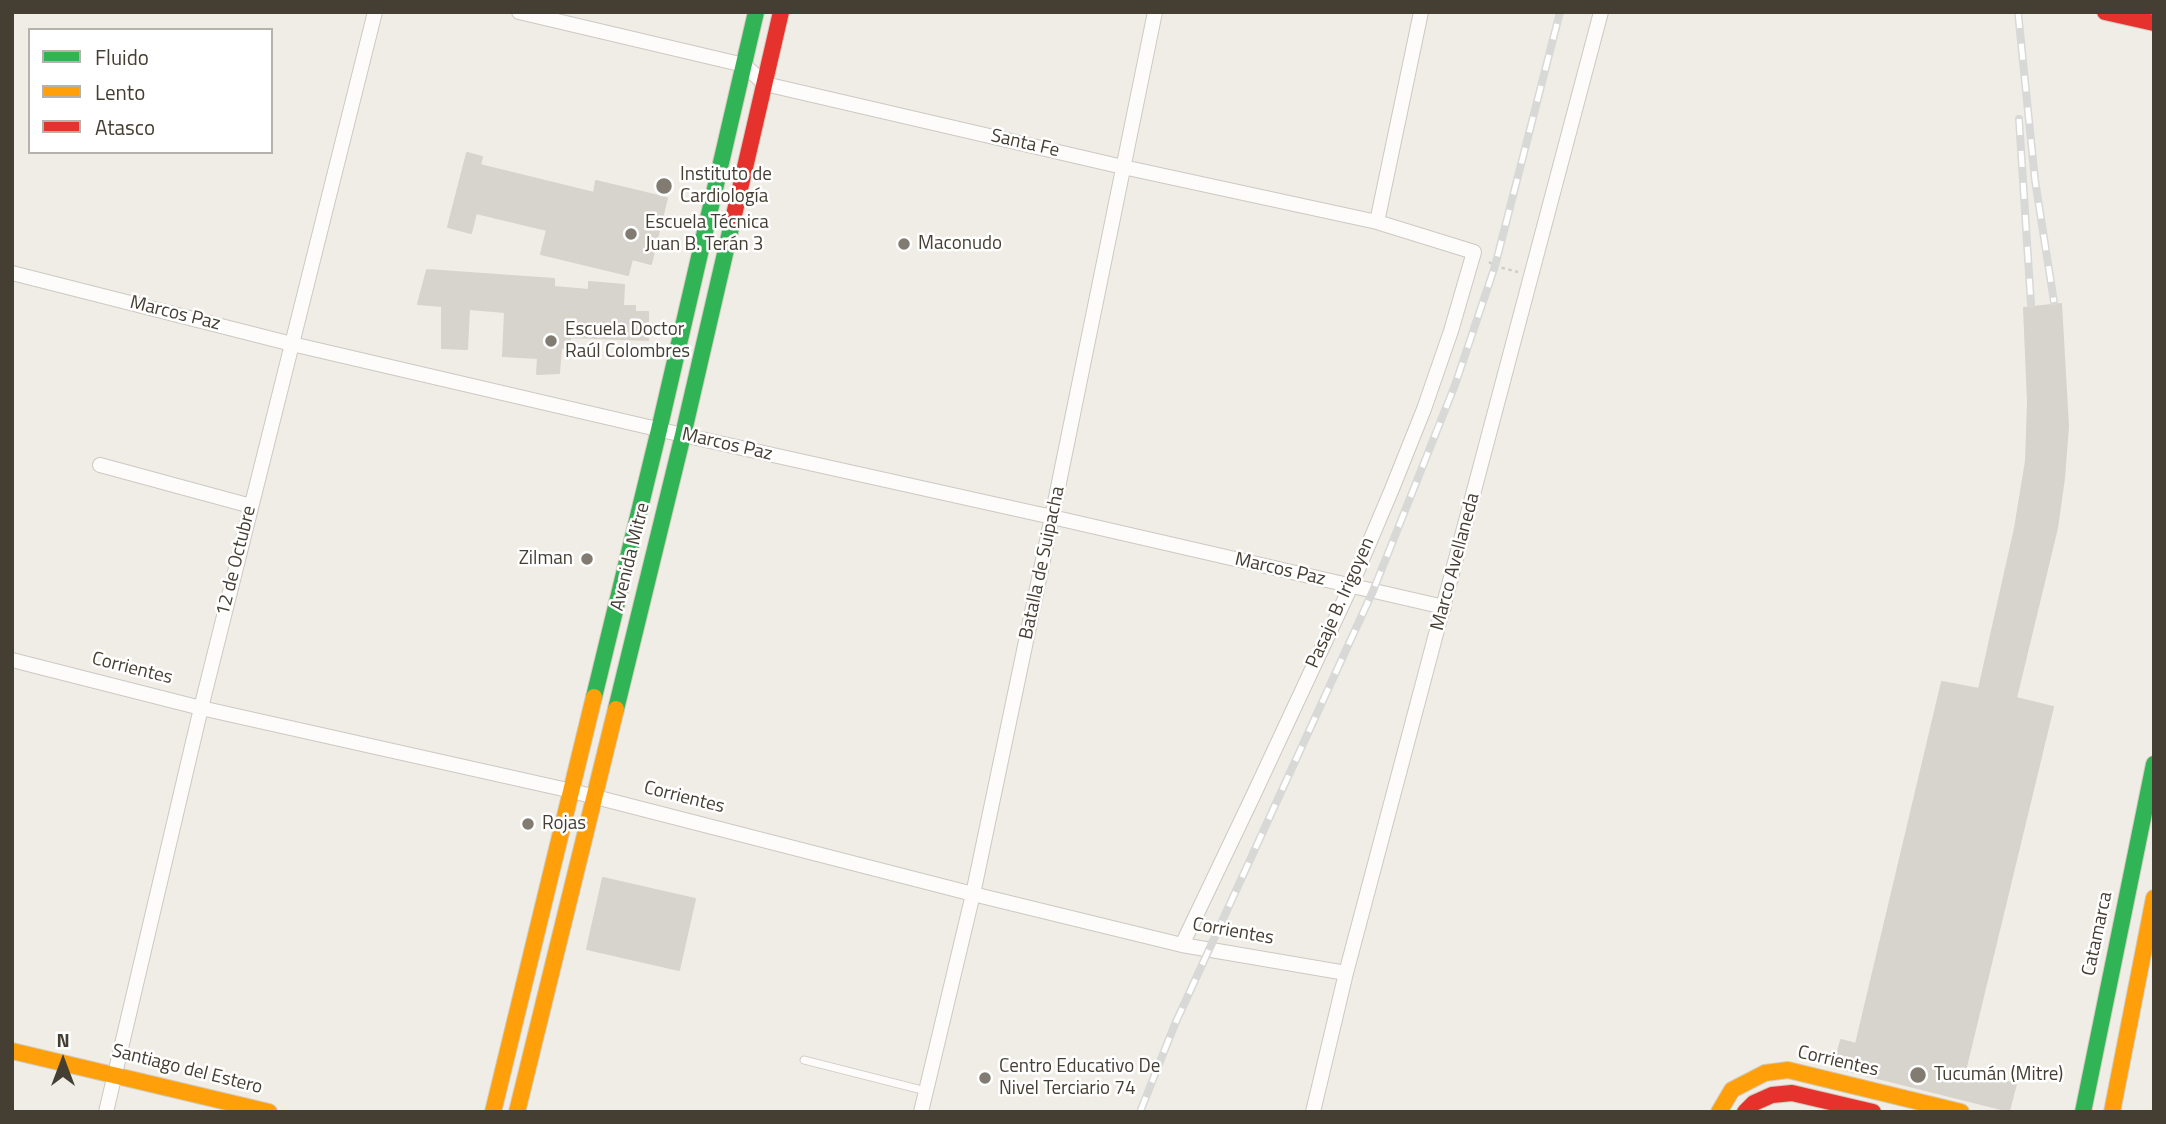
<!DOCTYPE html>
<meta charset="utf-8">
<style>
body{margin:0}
#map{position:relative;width:2166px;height:1124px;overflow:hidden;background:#f0ede6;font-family:"Titillium Web",sans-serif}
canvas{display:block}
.frame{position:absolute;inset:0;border:14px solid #453e33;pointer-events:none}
.legend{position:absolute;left:28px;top:28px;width:245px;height:126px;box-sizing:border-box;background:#fff;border:2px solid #b5b2ad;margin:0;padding:9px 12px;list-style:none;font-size:21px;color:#453e33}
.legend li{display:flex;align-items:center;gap:14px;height:35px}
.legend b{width:35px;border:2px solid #b5b2ad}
.north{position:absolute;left:28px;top:1026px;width:70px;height:70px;-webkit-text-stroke:5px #fff;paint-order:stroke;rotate:0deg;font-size:19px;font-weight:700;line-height:28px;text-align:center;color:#453e33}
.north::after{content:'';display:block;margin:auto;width:24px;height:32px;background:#453e33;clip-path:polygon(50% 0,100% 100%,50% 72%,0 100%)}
</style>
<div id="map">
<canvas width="2166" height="1124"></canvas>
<div class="frame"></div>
<ul class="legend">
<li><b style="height:9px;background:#30b455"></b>Fluido</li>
<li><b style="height:9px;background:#ff9f0a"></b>Lento</li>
<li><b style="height:9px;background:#e5322d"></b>Atasco</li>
</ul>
<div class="north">N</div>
</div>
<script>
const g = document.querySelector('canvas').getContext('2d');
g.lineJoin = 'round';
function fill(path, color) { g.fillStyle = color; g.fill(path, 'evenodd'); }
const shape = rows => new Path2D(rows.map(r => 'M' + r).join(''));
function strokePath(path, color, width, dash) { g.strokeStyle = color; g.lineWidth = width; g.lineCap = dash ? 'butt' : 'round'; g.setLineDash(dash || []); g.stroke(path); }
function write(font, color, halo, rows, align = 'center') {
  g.font = font + ' "Titillium Web",sans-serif'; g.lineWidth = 5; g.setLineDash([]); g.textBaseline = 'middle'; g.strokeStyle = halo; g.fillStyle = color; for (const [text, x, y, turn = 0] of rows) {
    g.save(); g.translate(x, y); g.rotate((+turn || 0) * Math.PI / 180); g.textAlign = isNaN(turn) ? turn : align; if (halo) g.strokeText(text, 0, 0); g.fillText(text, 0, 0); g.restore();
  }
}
const building = shape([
 [467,153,482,157,480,165,594,193,596,181,667,198,651,264,632,259,628,275,541,254,547,230,476,213,471,233,448,227,467,153],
 [427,270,554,279,554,287,589,290,589,282,624,285,623,306,635,306,635,312,648,312,648,340,570,337,570,348,561,348,559,373,537,374,538,358,503,356,505,312,469,309,467,349,442,348,442,306,418,304,427,270],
 [2061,304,2068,426,2064,478,2057,528,2016,698,2053,707,1965,1071,2016,1084,2009,1111,1834,1067,1841,1040,1856,1044,1942,682,1979,689,2015,528,2026,461,2028,402,2024,308,2061,304],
 [603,878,695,899,679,970,587,949,603,878]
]);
fill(building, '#d7d4cd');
strokePath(building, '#d8d3cc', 2);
const lane = shape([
 [804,1060,926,1091]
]);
const street = shape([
 [519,12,744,65,765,84,1123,167,1377,222,1474,252,1451,331,1424,409,1392,489,1351,586,1253,796,1182,945],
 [1377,222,1421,12],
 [12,273,292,344,683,435,1052,517,1444,607],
 [100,465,251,506],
 [12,660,201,708,572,791,973,894,1182,945,1346,973],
 [106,1112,201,708,375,12],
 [921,1112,973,894,1052,517,1155,12],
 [1313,1112,1346,973,1601,12]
]);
const fast = shape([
 [594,697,659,430,756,12],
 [616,709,683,435,734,215],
 [2083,1112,2154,764]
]);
const slow = shape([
 [12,1051,269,1112],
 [493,1112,594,697],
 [517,1112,616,709],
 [1719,1112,1732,1090,1765,1073,1788,1070,1961,1112],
 [2112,1112,2154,898]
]);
const jam = shape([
 [2105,12,2154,23],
 [734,215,781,12],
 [1745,1112,1754,1103,1772,1095,1792,1093,1873,1112]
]);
strokePath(lane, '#ccc9c2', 9);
strokePath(street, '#ccc9c2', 16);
strokePath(fast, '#d1ccbe', 18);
strokePath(slow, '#d1ccbe', 18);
strokePath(jam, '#d1ccbe', 18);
strokePath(shape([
 [1489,262,1495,266,1518,272]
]), '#d0cdc9', 2.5, [3.5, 3.5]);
strokePath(lane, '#fdfcfb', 7);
strokePath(street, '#fdfcfb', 14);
strokePath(fast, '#30b455', 16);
strokePath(slow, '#ff9f0a', 16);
strokePath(jam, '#e5322d', 16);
const rail = shape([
 [2018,12,2035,180,2054,302],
 [2019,119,2031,304],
 [1140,1112,1175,1024,1373,591,1455,385,1495,266,1560,12]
]);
strokePath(rail, '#d8d8d7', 8);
strokePath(rail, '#fff', 5, [16]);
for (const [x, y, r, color] of [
 [664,186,9,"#817b72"],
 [631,234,7,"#817b72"],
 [904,244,7,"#817b72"],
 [551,341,7,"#817b72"],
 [587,559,7,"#817b72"],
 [528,824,7,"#817b72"],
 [1918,1075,9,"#817b72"],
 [985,1078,7,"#817b72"]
]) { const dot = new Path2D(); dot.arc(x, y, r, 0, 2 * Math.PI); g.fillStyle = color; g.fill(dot); strokePath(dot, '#fff', 2.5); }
write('19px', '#453e33', '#fff', [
 ["Santa Fe",1025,144,13],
 ["Marcos Paz",175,314,14],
 ["Marcos Paz",727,445,13],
 ["Avenida Mitre",631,557,-76],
 ["12 de Octubre",237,561,-76],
 ["Marco Avellaneda",1456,562,-75],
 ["Batalla de Suipacha",1043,563,-78],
 ["Marcos Paz",1280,570,13],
 ["Pasaje B. Irigoyen",1341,603,-66],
 ["Corrientes",132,669,14],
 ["Corrientes",684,798,14],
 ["Corrientes",1233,932,10],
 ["Catamarca",2098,934,-78],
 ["Corrientes",1838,1062,13],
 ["Santiago del Estero",187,1070,14]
]);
write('19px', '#453e33', '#fff', [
 ["Instituto de",680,175],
 ["Cardiología",680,197],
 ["Escuela Técnica",645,223],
 ["Juan B. Terán 3",645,245],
 ["Maconudo",918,244],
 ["Escuela Doctor",565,330],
 ["Raúl Colombres",565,352],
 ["Zilman",573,559,"right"],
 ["Rojas",542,824],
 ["Centro Educativo De",999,1067],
 ["Nivel Terciario 74",999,1089],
 ["Tucumán (Mitre)",1934,1075]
], 'left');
</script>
